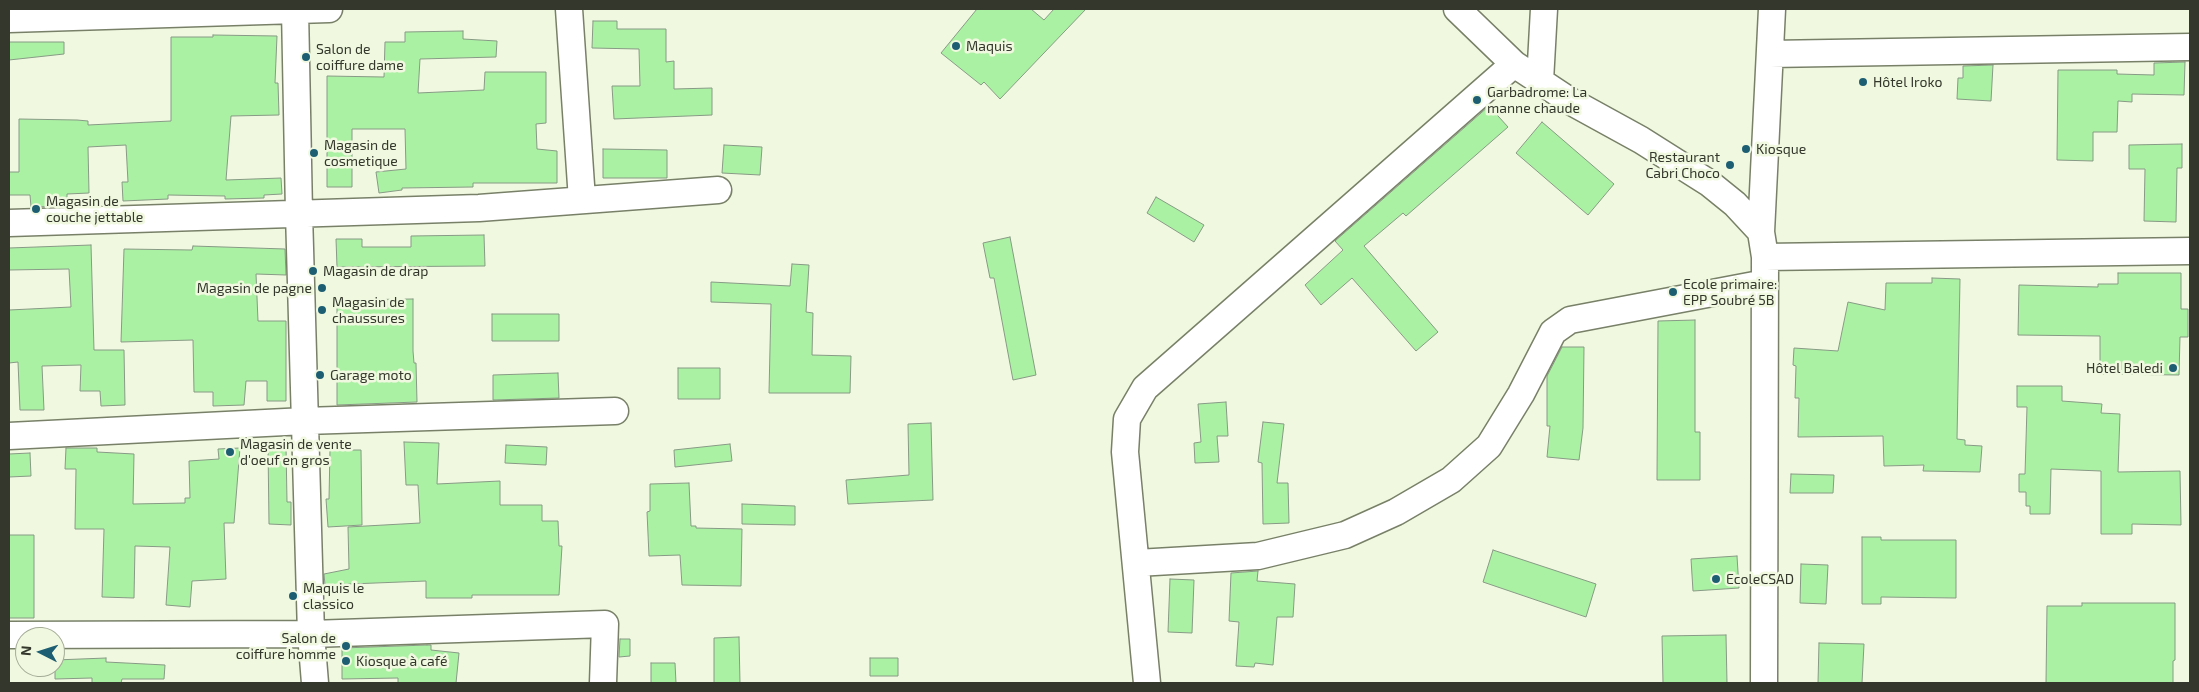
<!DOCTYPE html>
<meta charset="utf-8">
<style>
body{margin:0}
#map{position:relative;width:2199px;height:692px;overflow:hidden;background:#f0f9df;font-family:"Exo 2",sans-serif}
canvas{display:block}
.frame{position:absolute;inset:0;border:10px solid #33372c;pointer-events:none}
.north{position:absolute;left:15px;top:627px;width:50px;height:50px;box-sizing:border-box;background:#f0f9df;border:1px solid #a4ab97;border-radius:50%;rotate:275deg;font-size:14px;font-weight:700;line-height:20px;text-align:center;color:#33372c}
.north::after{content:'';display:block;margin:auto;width:18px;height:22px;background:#1d5e73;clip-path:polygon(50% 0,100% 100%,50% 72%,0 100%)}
</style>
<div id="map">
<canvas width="2199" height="692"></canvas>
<div class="frame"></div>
<div class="north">N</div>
</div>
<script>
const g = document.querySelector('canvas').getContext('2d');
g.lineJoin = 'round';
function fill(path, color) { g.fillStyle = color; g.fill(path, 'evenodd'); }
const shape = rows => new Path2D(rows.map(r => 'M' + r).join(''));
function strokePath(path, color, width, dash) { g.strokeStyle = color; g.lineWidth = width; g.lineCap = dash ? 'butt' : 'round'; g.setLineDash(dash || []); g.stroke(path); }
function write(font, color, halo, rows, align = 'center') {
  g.font = font + ' "Exo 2",sans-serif'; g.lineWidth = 5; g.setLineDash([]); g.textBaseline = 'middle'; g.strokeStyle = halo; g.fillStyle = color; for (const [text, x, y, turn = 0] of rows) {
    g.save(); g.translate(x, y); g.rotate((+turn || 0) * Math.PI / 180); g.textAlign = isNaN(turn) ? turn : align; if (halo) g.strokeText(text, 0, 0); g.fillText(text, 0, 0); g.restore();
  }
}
const building = shape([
 [977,9,1031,9,1044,20,1054,9,1086,9,1000,99,984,82,981,85,941,53,977,9],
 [593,21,617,21,617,29,666,29,666,62,674,61,674,89,712,88,712,115,614,119,612,86,640,86,639,49,592,48,593,21],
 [463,31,463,39,497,41,496,57,420,59,418,93,484,90,485,72,546,72,546,123,536,124,537,149,557,151,557,183,473,183,473,187,402,188,402,190,379,193,376,172,406,169,405,129,352,129,352,187,327,187,327,76,384,77,385,42,405,42,405,32,463,31],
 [213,35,277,36,275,83,278,83,279,115,231,116,226,180,281,178,282,194,264,195,264,198,225,199,225,196,168,195,168,199,123,201,122,182,128,182,126,145,88,147,89,193,67,194,67,206,31,207,30,195,9,195,9,172,19,172,19,119,77,120,88,121,88,125,171,121,171,37,213,37,213,35],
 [9,42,64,42,64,54,9,60,9,42],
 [2185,62,2184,95,2132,94,2132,102,2118,101,2117,132,2093,132,2093,161,2057,160,2058,70,2117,70,2117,74,2154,75,2154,63,2185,62],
 [1993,65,1991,101,1957,99,1958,78,1963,78,1963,66,1993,65],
 [1489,106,1508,127,1406,216,1403,213,1364,246,1438,332,1416,351,1352,278,1321,305,1305,285,1343,250,1335,241,1489,106],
 [1542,122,1614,184,1588,215,1516,153,1542,122],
 [2182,144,2182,168,2177,168,2176,222,2144,221,2145,169,2129,169,2129,145,2182,144],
 [724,145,762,147,760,175,722,173,724,145],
 [603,149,667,150,667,178,603,178,603,149],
 [1156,197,1204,225,1194,242,1147,213,1156,197],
 [484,235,485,266,337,267,336,239,362,239,362,247,411,247,411,236,484,235],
 [1010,237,1036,375,1013,380,994,278,990,278,983,243,1010,237],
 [91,245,94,350,124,350,125,405,101,406,100,391,80,391,81,365,42,366,44,410,20,410,18,362,9,363,9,310,71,307,69,269,9,270,9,248,91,245],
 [193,246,285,249,286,275,256,274,258,321,286,321,286,401,267,401,267,381,246,381,244,405,213,406,213,392,194,392,193,340,121,342,124,249,192,250,193,246],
 [792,264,809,265,806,312,813,313,812,355,851,356,850,393,769,393,771,304,711,302,711,282,790,286,792,264],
 [2118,273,2181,273,2181,309,2188,309,2188,337,2180,337,2179,375,2100,374,2100,336,2018,335,2019,285,2098,287,2098,284,2118,284,2118,273],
 [1932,278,1960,279,1957,439,1965,440,1965,445,1982,446,1980,472,1923,471,1924,465,1884,466,1883,436,1798,437,1799,398,1795,398,1796,366,1793,365,1794,348,1838,351,1848,302,1885,310,1886,283,1932,283,1932,278],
 [413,299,413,351,414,363,416,363,417,402,337,405,337,300,413,299],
 [492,314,559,314,559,341,492,341,492,314],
 [1695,320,1695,432,1700,432,1700,480,1657,480,1658,321,1695,320],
 [1562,347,1584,347,1583,428,1579,460,1547,457,1550,426,1547,426,1547,376,1562,347],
 [678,368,720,368,720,399,678,399,678,368],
 [558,373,559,398,493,400,493,375,558,373],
 [2017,386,2062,386,2062,401,2102,404,2101,413,2120,414,2118,472,2180,471,2181,525,2132,524,2132,534,2101,534,2101,471,2051,469,2050,514,2030,514,2030,506,2026,506,2026,492,2019,492,2019,474,2025,474,2027,407,2017,407,2017,386],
 [1226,402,1228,436,1217,436,1219,462,1195,463,1194,443,1201,442,1198,404,1226,402],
 [1263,422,1284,424,1277,483,1288,483,1289,523,1263,524,1262,463,1258,462,1263,422],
 [931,423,933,500,848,504,846,480,909,475,908,424,931,423],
 [404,442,439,443,437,484,500,481,500,505,542,505,542,521,558,521,559,546,562,546,559,595,472,595,472,598,426,598,426,581,325,585,324,574,349,569,348,527,420,523,418,485,406,485,404,442],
 [730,444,732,461,675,467,674,450,730,444],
 [506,445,547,447,546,465,505,463,506,445],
 [268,446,286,446,287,502,291,502,291,525,269,524,268,446],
 [66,448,97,448,97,452,134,454,133,504,185,503,185,498,190,498,189,461,219,459,218,449,240,448,234,523,224,523,226,579,192,581,190,607,166,605,170,547,135,546,134,598,102,597,104,529,75,529,76,469,65,469,66,448],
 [330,450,361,450,362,525,328,527,326,499,329,499,330,450],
 [30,453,31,476,9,477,9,454,30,453],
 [1791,474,1834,475,1833,493,1790,493,1791,474],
 [689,483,691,526,696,526,696,528,742,529,741,586,682,585,680,555,649,556,647,512,650,511,650,484,689,483],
 [742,504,795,506,795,525,742,524,742,504],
 [9,535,34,535,34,618,9,618,9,535],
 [1862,537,1881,537,1881,540,1956,540,1956,598,1881,597,1881,604,1862,604,1862,537],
 [1493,550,1596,584,1586,617,1483,582,1493,550],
 [1737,556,1739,588,1693,591,1691,559,1737,556],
 [1801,564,1828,565,1826,604,1800,603,1801,564],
 [1258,571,1257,581,1295,584,1293,617,1277,617,1273,665,1255,663,1254,667,1236,666,1239,622,1229,621,1231,573,1258,571],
 [1170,579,1194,580,1192,633,1168,632,1170,579],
 [2082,603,2175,603,2175,660,2173,661,2173,683,2046,683,2047,606,2082,606,2082,603],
 [1726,635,1727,683,1663,683,1662,636,1726,635],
 [739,637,740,683,714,683,714,638,739,637],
 [620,639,630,639,630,656,619,657,620,639],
 [1819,643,1864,644,1862,683,1818,683,1819,643],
 [427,645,431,645,431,650,459,653,456,683,398,683,398,678,342,679,342,648,427,645],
 [106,658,106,662,165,665,164,679,122,679,121,683,92,683,92,678,55,679,55,660,106,658],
 [870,658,898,658,898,676,870,676,870,658],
 [651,663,675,663,676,683,651,683,651,663]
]);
fill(building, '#abf1a4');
strokePath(building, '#879a85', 1);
const minor = shape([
 [295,9,299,213,311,634,315,683],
 [569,9,582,200],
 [1457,9,1514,64,1570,101,1641,140,1709,183,1735,204,1761,232],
 [9,19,329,9],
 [1770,54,2190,47],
 [1540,81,1544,9],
 [9,223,479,208,718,190],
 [1765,257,2190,251],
 [9,436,305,421,615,411],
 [1137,563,1258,556,1345,535,1396,512,1451,480,1489,446,1521,394,1553,332,1570,320,1765,283],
 [9,635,311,634,605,624,603,683],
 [1147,683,1125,452,1127,419,1145,388,1514,64],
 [1764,683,1765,257,1761,232,1772,9]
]);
strokePath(minor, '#788068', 29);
strokePath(minor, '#fff', 26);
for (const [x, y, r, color] of [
 [956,46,5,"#1d5e73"],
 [306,57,5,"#1d5e73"],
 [1863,82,5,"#1d5e73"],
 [1477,100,5,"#1d5e73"],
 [1746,149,5,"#1d5e73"],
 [314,153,5,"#1d5e73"],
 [1730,165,5,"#1d5e73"],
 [36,209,5,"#1d5e73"],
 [313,271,5,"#1d5e73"],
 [322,288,5,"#1d5e73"],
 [1673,292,5,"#1d5e73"],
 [322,310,5,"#1d5e73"],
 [2173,368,5,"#1d5e73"],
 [320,375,5,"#1d5e73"],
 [230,452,5,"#1d5e73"],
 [1716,579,5,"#1d5e73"],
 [293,596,5,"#1d5e73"],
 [346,646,5,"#1d5e73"],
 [346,661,5,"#1d5e73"]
]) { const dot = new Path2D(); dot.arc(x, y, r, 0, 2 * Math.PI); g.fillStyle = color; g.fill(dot); strokePath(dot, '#f0f9df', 2); }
write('14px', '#33372c', '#f0f9df', [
 ["Maquis",966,46],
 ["Salon de",316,49],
 ["coiffure dame",316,65],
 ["Hôtel Iroko",1873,82],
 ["Garbadrome: La",1487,92],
 ["manne chaude",1487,108],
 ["Magasin de",324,145],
 ["cosmetique",324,161],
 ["Kiosque",1756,149],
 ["Restaurant",1720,157,"right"],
 ["Cabri Choco",1720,173,"right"],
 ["Magasin de",46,201],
 ["couche jettable",46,217],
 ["Magasin de drap",323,271],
 ["Ecole primaire:",1683,284],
 ["EPP Soubré 5B",1683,300],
 ["Magasin de pagne",312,288,"right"],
 ["Magasin de",332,302],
 ["chaussures",332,318],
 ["Hôtel Baledi",2163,368,"right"],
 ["Garage moto",330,375],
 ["Magasin de vente",240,444],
 ["d'oeuf en gros",240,460],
 ["EcoleCSAD",1726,579],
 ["Maquis le",303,588],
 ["classico",303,604],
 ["Salon de",336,638,"right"],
 ["coiffure homme",336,654,"right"],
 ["Kiosque à café",356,661]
], 'left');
</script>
